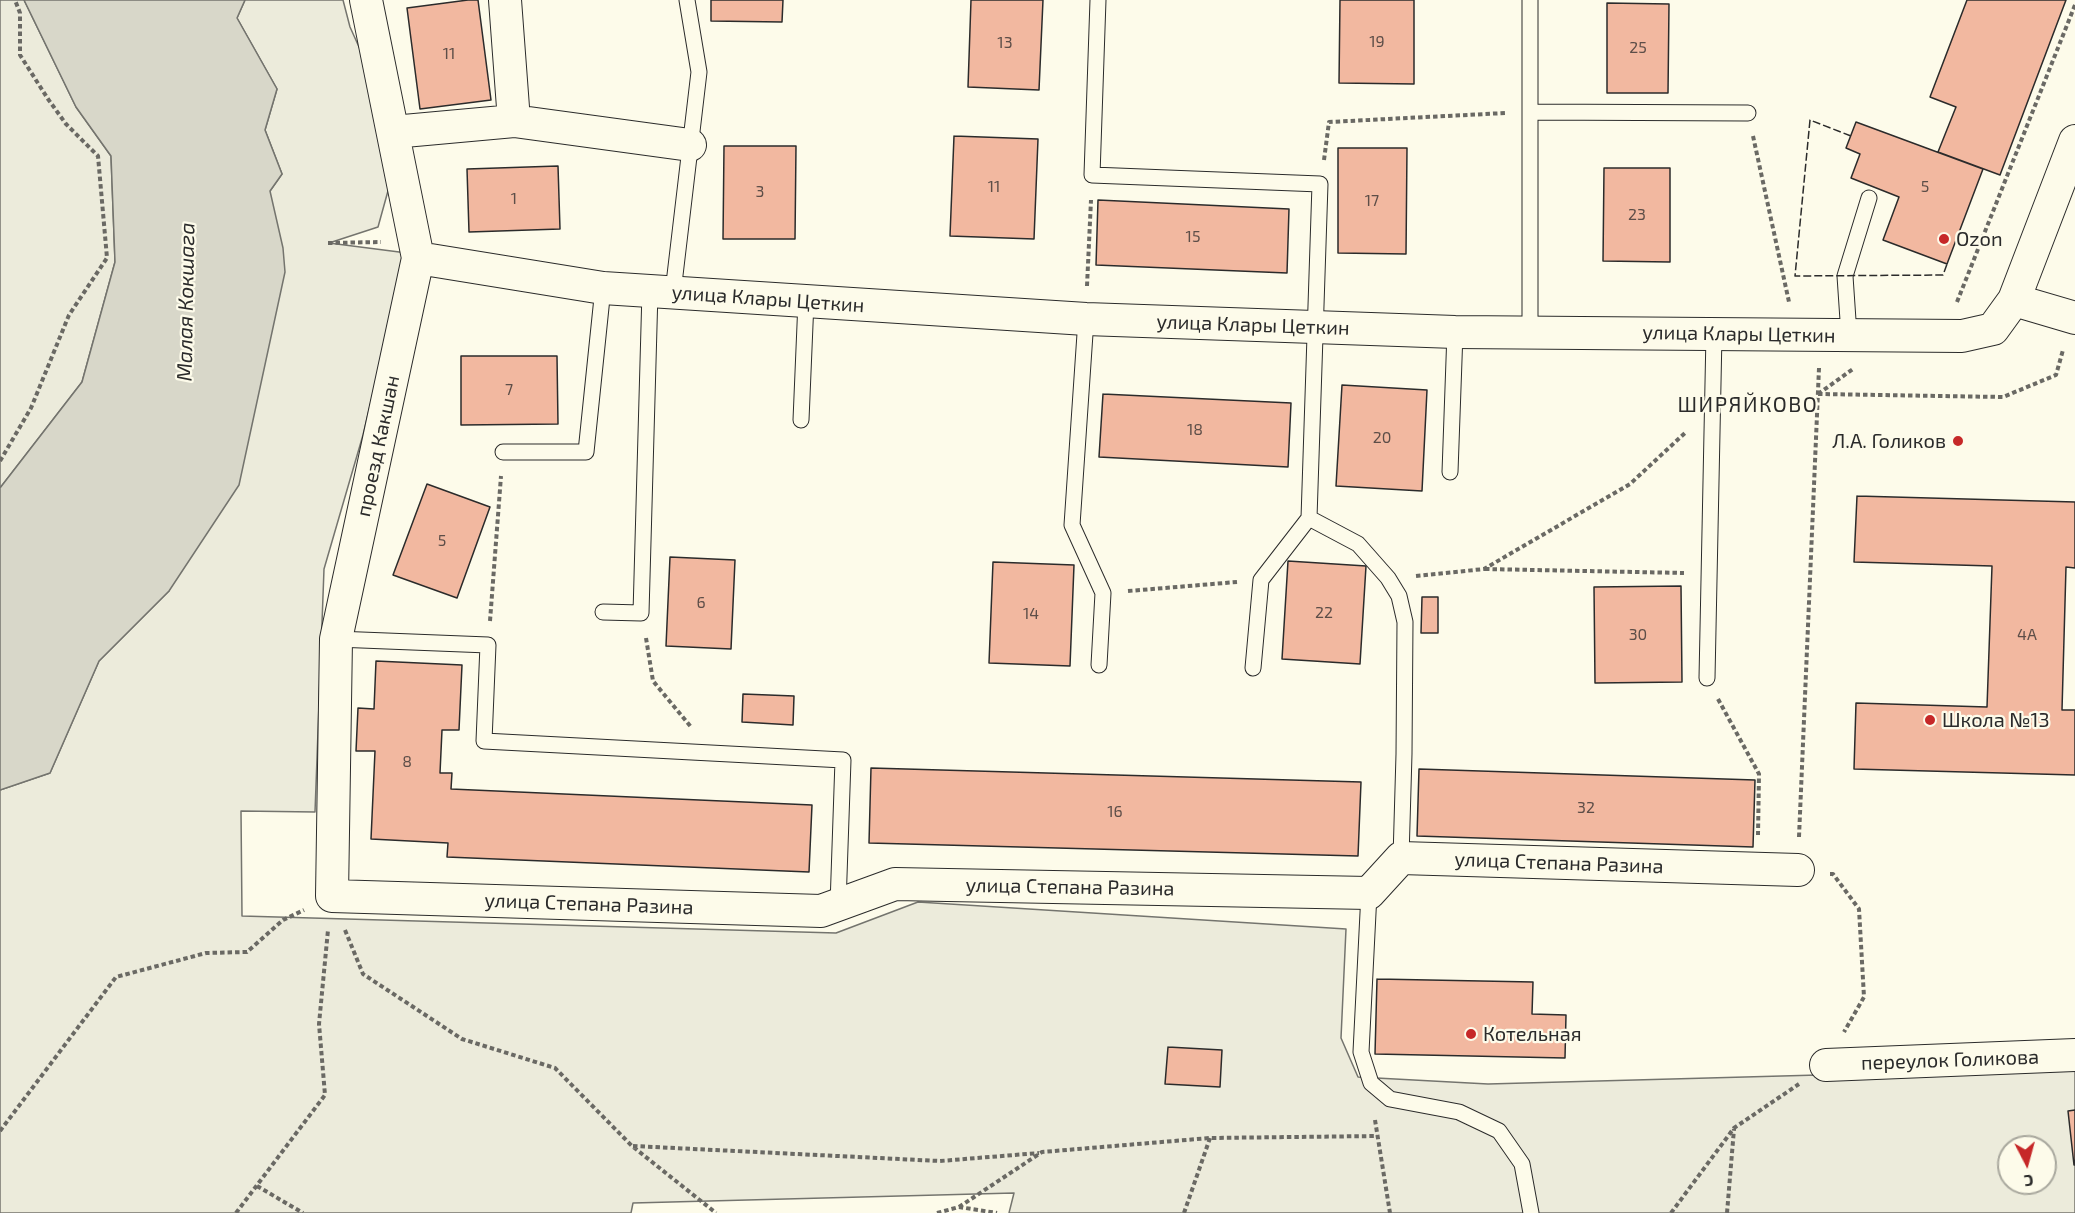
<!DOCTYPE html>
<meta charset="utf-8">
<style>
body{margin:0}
#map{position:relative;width:2075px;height:1213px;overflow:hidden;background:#fdfbea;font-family:"Exo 2",sans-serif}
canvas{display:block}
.north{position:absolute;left:1997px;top:1135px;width:60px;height:60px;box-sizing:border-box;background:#fdfbea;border:2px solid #a9a89e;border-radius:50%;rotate:174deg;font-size:16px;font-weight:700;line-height:24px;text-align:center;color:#2b2b2b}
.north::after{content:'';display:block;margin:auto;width:21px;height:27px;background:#c62828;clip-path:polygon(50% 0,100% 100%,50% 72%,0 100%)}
</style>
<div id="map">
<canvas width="2075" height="1213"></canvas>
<div class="north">С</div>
</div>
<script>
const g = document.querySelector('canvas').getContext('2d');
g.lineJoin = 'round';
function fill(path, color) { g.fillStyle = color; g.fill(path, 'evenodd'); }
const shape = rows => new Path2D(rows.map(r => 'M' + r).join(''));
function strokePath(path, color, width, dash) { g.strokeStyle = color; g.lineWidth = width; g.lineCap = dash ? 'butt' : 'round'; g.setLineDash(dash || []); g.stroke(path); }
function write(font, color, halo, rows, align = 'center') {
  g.font = font + ' "Exo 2",sans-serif'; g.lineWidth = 4.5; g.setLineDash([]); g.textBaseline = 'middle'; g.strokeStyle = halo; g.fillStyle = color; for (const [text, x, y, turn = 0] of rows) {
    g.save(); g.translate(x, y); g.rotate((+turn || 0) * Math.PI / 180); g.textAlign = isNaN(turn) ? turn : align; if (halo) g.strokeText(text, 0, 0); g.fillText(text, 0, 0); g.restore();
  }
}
const green = shape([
 [0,0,24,0,76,107,111,156,115,262,82,382,0,488,0,0],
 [245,0,343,0,350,27,373,78,391,180,378,227,329,243,407,253,363,435,324,569,315,812,241,811,242,916,836,933,918,902,1346,929,1341,1038,1358,1077,1488,1084,2075,1068,2075,1213,1009,1213,1014,1193,633,1203,631,1213,0,1213,0,790,50,773,99,661,169,591,270,191,282,174,265,130,277,89,237,18,245,0],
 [2009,1147,2045,1147,2045,1183,2009,1183,2009,1147]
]);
fill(green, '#ecebdb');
strokePath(green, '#74746e', 1.5);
const water = shape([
 [24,0,245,0,237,18,277,89,265,130,282,174,270,191,283,248,285,272,239,485,169,591,99,661,50,773,0,790,0,488,82,382,115,262,111,156,76,107,24,0]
]);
fill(water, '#d8d7c9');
strokePath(water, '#74746e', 1.5);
const building = shape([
 [468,0,478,0,491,100,420,109,407,8,468,0],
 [711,0,783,0,782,22,711,21,711,0],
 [971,0,1043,0,1039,90,968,87,971,0],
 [1340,0,1414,0,1414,84,1339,83,1340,0],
 [1967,0,2066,0,2000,175,1938,152,1956,107,1930,97,1967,0],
 [1607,3,1669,4,1668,93,1607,93,1607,3],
 [1856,122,1983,169,1947,264,1883,240,1899,197,1851,178,1860,154,1846,148,1856,122],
 [954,136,1038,139,1034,239,950,236,954,136],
 [724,146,796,146,795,239,723,239,724,146],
 [1338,148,1407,148,1406,254,1338,253,1338,148],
 [558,166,560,229,469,232,467,169,558,166],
 [1604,168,1670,168,1670,262,1603,261,1604,168],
 [1098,200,1289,209,1287,273,1096,265,1098,200],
 [461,356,557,356,558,424,461,425,461,356],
 [1342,385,1427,390,1422,491,1336,486,1342,385],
 [1103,394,1291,403,1288,467,1099,457,1103,394],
 [427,484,490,507,457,598,393,575,427,484],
 [1857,496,2075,502,2075,568,2066,567,2062,710,2075,710,2075,775,1854,769,1856,703,1987,707,1992,566,1854,562,1857,496],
 [670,557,735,560,731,649,666,646,670,557],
 [1288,561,1366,566,1360,664,1282,659,1288,561],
 [993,562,1074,565,1070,666,989,663,993,562],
 [1681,586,1682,682,1595,683,1594,587,1681,586],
 [1422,597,1438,597,1438,633,1421,633,1422,597],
 [376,661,462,665,459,730,442,730,440,773,452,773,451,789,812,805,809,872,447,857,448,843,371,839,375,751,356,751,358,708,374,709,376,661],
 [743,694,794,696,793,725,742,722,743,694],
 [871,768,1361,782,1358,856,869,843,871,768],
 [1419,769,1755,780,1753,847,1417,836,1419,769],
 [1377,979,1533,982,1532,1014,1566,1015,1565,1058,1375,1054,1377,979],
 [1168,1047,1222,1050,1220,1087,1165,1084,1168,1047],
 [2075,1110,2075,1165,2074,1165,2068,1111,2075,1110]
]);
fill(building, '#f2b8a0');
strokePath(building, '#2b2b2b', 1.5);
const service = shape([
 [1098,0,1092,175,1320,184,1309,518,1358,544,1388,578,1399,596,1405,622,1404,754,1401,858],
 [1530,112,1748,113],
 [673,292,699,72,687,0],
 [1086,319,1072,525,1103,593,1099,665],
 [1530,332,1530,0],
 [1849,335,1845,276,1869,198],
 [801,420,806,301],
 [503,452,586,452,603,288],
 [1450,472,1455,332],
 [603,612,641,613,650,291],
 [336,639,488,645,484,741,843,760,838,905],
 [1253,668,1261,580,1309,518],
 [1707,678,1714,334],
 [1369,893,1361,1052,1371,1083,1390,1099,1459,1112,1499,1131,1522,1164,1531,1213]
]);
const minor = shape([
 [366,0,418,258,336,639,332,896,821,911,895,884,1369,893,1401,858,1798,870],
 [505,0,514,121],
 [393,132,514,121,690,145],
 [418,258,603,288,1086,319,1314,327,1455,332,1962,336,1993,329,2014,300,2075,318],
 [2014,300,2075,141],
 [1826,1065,2075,1055]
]);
strokePath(service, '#2b2b2b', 17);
strokePath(minor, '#2b2b2b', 34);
strokePath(shape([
 [1753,136,1789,302],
 [1324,160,1329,122,1505,113],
 [328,243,381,242],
 [1087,286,1091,200],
 [1957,302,2075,5],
 [1818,394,1853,369],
 [1818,394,2003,397,2056,375,2063,350],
 [0,461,31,408,69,315,107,258,98,156,66,124,48,99,20,55,20,13,15,0],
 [1485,569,1684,573],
 [1416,576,1484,569,1630,484,1686,432],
 [1128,591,1237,582],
 [490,621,501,476],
 [646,638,653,681,691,727],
 [1718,699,1759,774,1758,835],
 [1799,837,1819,368],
 [1830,874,1833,874,1859,909,1864,997,1844,1032],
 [345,930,363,974,462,1039,555,1068,632,1146,716,1213],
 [1375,1120,1390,1213],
 [0,1131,116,977,206,953,247,952,283,920,304,910],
 [633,1146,940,1161,1039,1153],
 [257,1186,303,1213],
 [959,1207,1042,1152,1210,1138,1377,1136],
 [236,1213,325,1095,319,1024,328,930],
 [937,1213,959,1207,997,1213],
 [1184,1213,1210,1138],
 [1671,1213,1734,1128,1799,1084],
 [1727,1213,1734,1129]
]), '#6a6964', 4, [4.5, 3]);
strokePath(service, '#fdfbea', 15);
strokePath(minor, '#fdfbea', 32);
strokePath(shape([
 [1851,136,1810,120,1795,276,1943,275,1947,264]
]), '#2b2b2b', 1.5, [8, 3]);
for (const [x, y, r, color] of [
 [1944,239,6,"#c62828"],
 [1958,441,6,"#c62828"],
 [1930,720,6,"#c62828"],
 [1471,1034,6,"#c62828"]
]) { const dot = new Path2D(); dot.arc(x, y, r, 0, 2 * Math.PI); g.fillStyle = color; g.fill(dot); strokePath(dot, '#fdfbea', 2); }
write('16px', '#5d4e48', null, [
 ["19",1377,42],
 ["13",1005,43],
 ["25",1638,48],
 ["11",449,54],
 ["11",994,187],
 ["5",1925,187],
 ["3",760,192],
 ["1",514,199],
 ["17",1372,201],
 ["23",1637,215],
 ["15",1193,237],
 ["7",509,390],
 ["18",1195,430],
 ["20",1382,438],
 ["5",442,541],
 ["6",701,603],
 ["22",1324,613],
 ["14",1031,614],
 ["30",1638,635],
 ["4А",2027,635],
 ["8",407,762],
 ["32",1586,808],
 ["16",1115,812]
]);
write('20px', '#2b2b2b', '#fdfbea', [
 ["Ozon",1956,239],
 ["Л.А. Голиков",1946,441,"right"],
 ["Школа №13",1942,720],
 ["Котельная",1483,1034]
], 'left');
write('20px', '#2b2b2b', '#fdfbea', [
 ["улица Клары Цеткин",768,299,4],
 ["улица Клары Цеткин",1253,325,2],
 ["улица Клары Цеткин",1739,334,1],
 ["проезд Какшан",378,446,-78],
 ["улица Степана Разина",1559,863,2],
 ["улица Степана Разина",1070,887,1],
 ["улица Степана Разина",589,904,2],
 ["переулок Голикова",1950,1060,-2]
]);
write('italic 21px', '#2b2b2b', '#fdfbea', [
 ["Малая Кокшага",186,302,-89]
]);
g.letterSpacing = '1.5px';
write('21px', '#2b2b2b', '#fdfbea', [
 ["ШИРЯЙКОВО",1748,405]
]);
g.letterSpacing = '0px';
</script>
